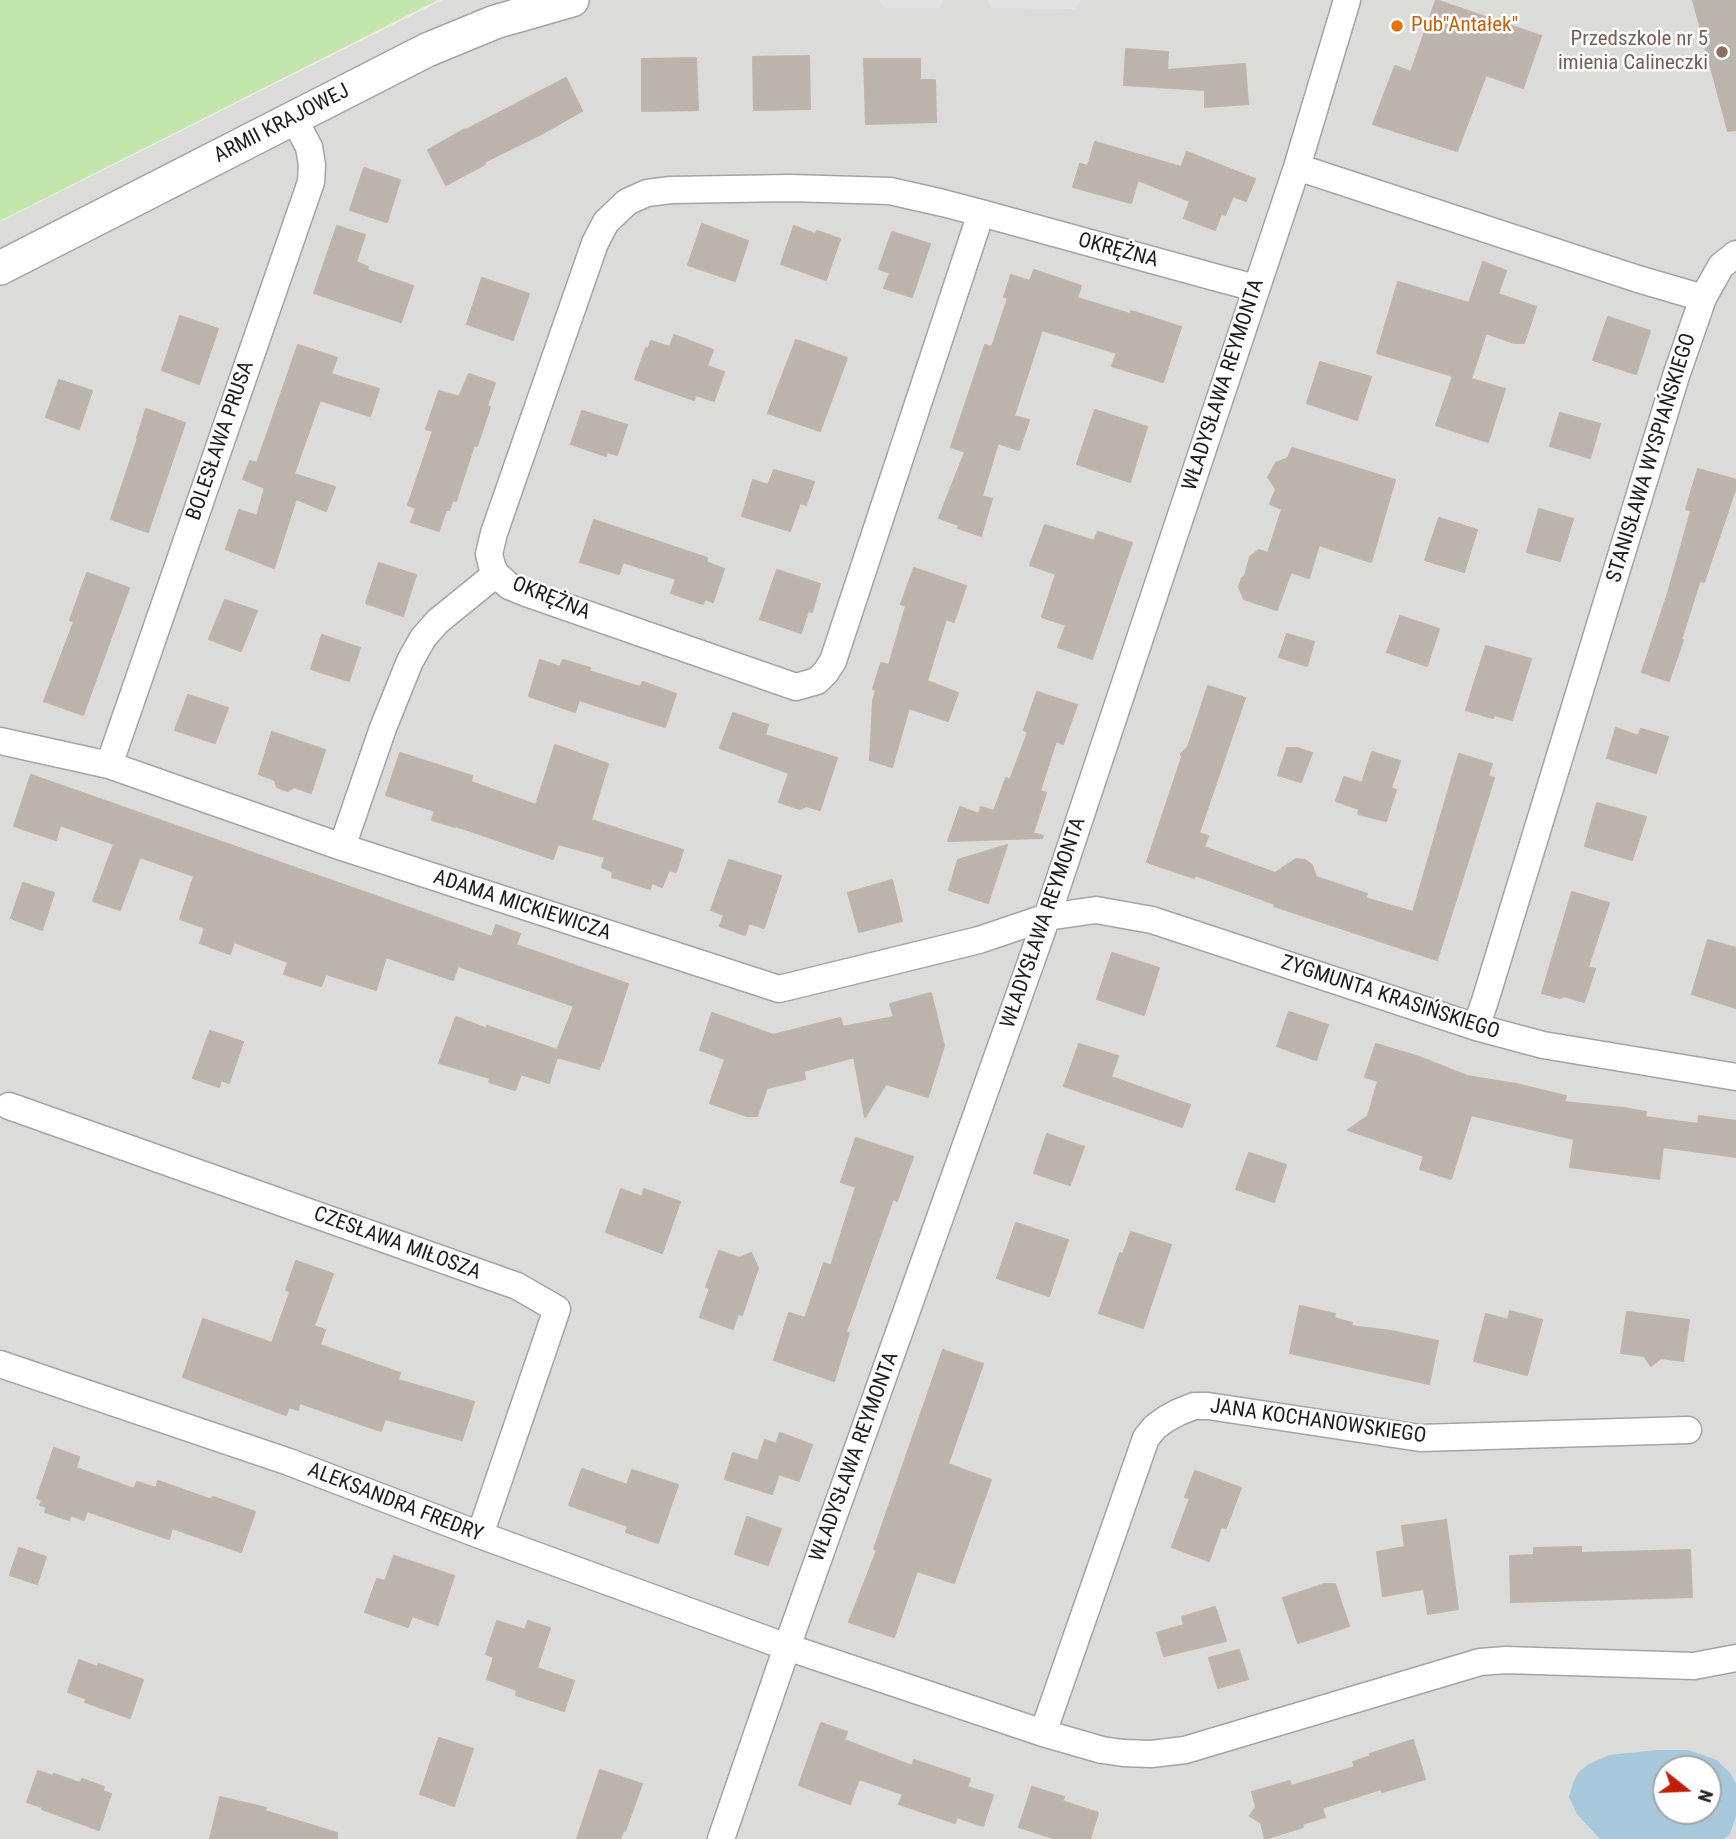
<!DOCTYPE html>
<meta charset="utf-8">
<style>
body{margin:0}
#map{position:relative;width:1736px;height:1839px;overflow:hidden;background:#eeece4;font-family:"Roboto Condensed",sans-serif}
canvas{display:block}
.north{position:absolute;left:1652px;top:1755px;width:70px;height:70px;box-sizing:border-box;background:#fff;border:2px solid #a5a5a5;border-radius:50%;rotate:108deg;font-size:19px;font-weight:700;line-height:28px;text-align:center;color:#1d1d1d}
.north::after{content:'';display:block;margin:auto;width:24px;height:32px;background:#c11e0a;clip-path:polygon(50% 0,100% 100%,50% 72%,0 100%)}
</style>
<div id="map">
<canvas width="1736" height="1839"></canvas>
<div class="north">N</div>
</div>
<script>
const g = document.querySelector('canvas').getContext('2d');
g.lineJoin = 'round';
function fill(path, color) { g.fillStyle = color; g.fill(path, 'evenodd'); }
const shape = rows => new Path2D(rows.map(r => 'M' + r).join(''));
function strokePath(path, color, width, dash) { g.strokeStyle = color; g.lineWidth = width; g.lineCap = dash ? 'butt' : 'round'; g.setLineDash(dash || []); g.stroke(path); }
function write(font, color, halo, rows, align = 'center') {
  g.font = font + ' "Roboto Condensed",sans-serif'; g.lineWidth = 5; g.setLineDash([]); g.textBaseline = 'middle'; g.strokeStyle = halo; g.fillStyle = color; for (const [text, x, y, turn = 0] of rows) {
    g.save(); g.translate(x, y); g.rotate((+turn || 0) * Math.PI / 180); g.textAlign = isNaN(turn) ? turn : align; if (halo) g.strokeText(text, 0, 0); g.fillText(text, 0, 0); g.restore();
  }
}
fill(shape([
 [442,0,1736,0,1736,1839,0,1839,0,222],
 [1666,1769,1708,1769,1708,1811,1666,1811]
]), '#dbdbda');
fill(shape([
 [0,0,438,0,0,221]
]), '#c2e6ac');
fill(shape([
 [879,0,943,0,939,8,884,8],
 [987,0,1081,0,1075,9,991,8]
]), '#e1e1e1');
fill(shape([
 [1657,1750,1688,1750,1717,1760,1731,1774,1736,1784,1736,1816,1730,1834,1724,1839,1600,1839,1577,1814,1569,1797,1573,1783,1578,1773,1589,1764,1609,1755],
 [1666,1769,1708,1769,1708,1811,1666,1811]
]), '#a6c8da');
const building = shape([
 [1436,0,1541,36,1523,88,1486,75,1457,151,1373,124,1395,66,1411,72,1436,0],
 [1693,0,1736,0,1736,130,1728,131,1693,0],
 [1126,49,1168,52,1167,70,1245,64,1248,104,1205,107,1205,90,1124,85,1126,49],
 [809,56,810,109,754,110,753,57,809,56],
 [696,58,698,110,642,111,642,59,696,58],
 [864,59,920,59,920,80,935,80,936,122,866,124,864,59],
 [566,78,582,111,545,132,484,162,485,164,446,185,428,150,465,129,466,130,566,78],
 [1095,142,1181,167,1187,152,1255,179,1246,201,1233,196,1225,215,1221,214,1215,230,1184,218,1190,201,1138,180,1131,203,1073,187,1080,164,1088,166,1095,142],
 [364,168,400,180,387,222,350,210,364,168],
 [702,224,748,241,735,281,688,265,702,224],
 [337,226,365,235,356,262,368,267,367,270,413,286,401,322,314,293,337,226],
 [794,226,815,234,817,231,840,239,826,280,781,264,794,226],
 [892,232,930,244,912,297,884,288,890,273,879,269,892,232],
 [1483,262,1506,271,1498,294,1536,307,1524,343,1514,343,1486,333,1471,379,1505,389,1488,442,1436,425,1453,376,1377,353,1398,282,1469,303,1483,262],
 [1034,270,1081,286,1077,298,1130,314,1131,311,1181,327,1163,382,1112,366,1117,353,1042,330,1014,416,1029,420,1019,450,998,443,982,496,992,499,981,536,958,528,959,525,939,518,965,452,951,447,985,345,992,347,1008,298,1004,297,1011,275,1030,281,1034,270],
 [482,278,529,294,513,340,467,324,482,278],
 [180,316,218,329,199,384,162,370,180,316],
 [1608,317,1650,331,1636,374,1593,360,1608,317],
 [674,335,713,350,707,366,724,372,714,401,696,395,694,400,635,379,646,348,648,349,651,341,670,347,674,335],
 [796,340,847,358,820,431,768,413,796,340],
 [298,345,337,358,331,374,379,389,370,416,320,400,294,474,335,487,326,511,296,499,274,568,226,549,239,510,257,516,265,488,243,479,250,461,257,463,298,345],
 [1320,362,1371,377,1357,420,1307,403,1320,362],
 [469,374,495,383,487,406,490,407,477,446,474,445,456,501,453,500,449,510,446,510,439,531,411,522,416,508,408,505,433,431,426,429,439,391,459,397,469,374],
 [59,380,92,391,79,429,46,417,59,380],
 [146,409,185,423,148,532,111,519,138,438,137,438,146,409],
 [1095,410,1147,427,1130,482,1077,464,1095,410],
 [582,411,627,425,617,455,607,452,606,456,571,444,582,411],
 [1560,413,1600,424,1590,458,1550,446,1560,413],
 [1292,448,1395,480,1371,562,1319,545,1309,578,1291,572,1277,610,1244,599,1239,587,1242,578,1245,576,1250,557,1259,550,1268,553,1282,509,1270,504,1276,489,1268,477,1276,463,1288,458,1292,448],
 [1698,469,1736,480,1736,487,1704,582,1700,580,1681,640,1683,640,1669,681,1642,672,1668,593,1691,511,1686,509,1698,469],
 [774,470,814,482,806,505,800,503,790,531,742,516,753,480,768,485,774,470],
 [1539,509,1573,519,1560,561,1527,552,1539,509],
 [1439,518,1477,530,1464,572,1425,560,1439,518],
 [594,520,707,558,706,562,724,569,713,602,705,599,703,604,671,593,676,579,623,562,619,574,580,562,594,520],
 [1045,525,1094,541,1098,532,1132,543,1092,659,1058,647,1066,625,1042,617,1056,574,1030,565,1045,525],
 [379,563,416,575,403,616,366,603,379,563],
 [914,568,966,586,954,622,946,619,927,681,958,693,948,721,909,708,892,767,870,760,873,701,876,690,873,689,881,663,889,665,906,606,901,604,914,568],
 [777,570,820,584,812,612,808,611,801,633,760,619,777,570],
 [87,573,129,588,83,715,44,701,74,622,70,620,87,573],
 [225,600,257,611,241,651,209,639,225,600],
 [1400,616,1439,629,1427,666,1387,652,1400,616],
 [1287,634,1314,642,1307,666,1279,657,1287,634],
 [322,635,360,648,349,681,311,669,322,635],
 [1486,646,1531,659,1512,720,1494,715,1493,718,1466,710,1486,646],
 [540,660,560,667,563,660,590,668,589,671,640,687,643,682,676,694,665,727,579,700,575,712,529,696,540,660],
 [1208,686,1245,698,1199,833,1208,836,1204,847,1275,873,1296,859,1305,860,1312,865,1316,877,1367,894,1365,898,1413,912,1459,754,1492,764,1488,776,1494,778,1437,960,1274,906,1275,904,1195,875,1194,878,1147,862,1182,757,1181,754,1188,747,1208,686],
 [1037,692,1077,705,1063,744,1056,741,1040,791,1046,793,1033,833,1043,836,1042,838,948,841,960,807,979,814,981,807,994,811,1006,778,1010,780,1028,732,1024,730,1037,692],
 [188,695,228,708,215,743,175,730,188,695],
 [733,713,768,725,765,735,837,758,820,810,806,806,800,809,779,802,789,773,720,748,733,713],
 [1616,728,1638,736,1641,729,1668,737,1656,773,1607,758,1616,728],
 [272,732,325,750,311,793,294,787,288,791,277,787,275,780,259,774,272,732],
 [555,745,608,764,591,820,683,850,676,872,669,870,662,887,652,883,650,889,612,877,613,872,602,867,605,857,558,844,553,859,456,826,455,827,432,820,435,811,386,795,400,753,472,776,471,782,536,805,555,745],
 [1287,748,1297,748,1312,753,1301,782,1278,775,1287,748],
 [1372,752,1400,761,1391,788,1396,790,1386,821,1358,814,1359,809,1336,801,1344,777,1362,783,1372,752],
 [31,775,492,937,496,925,520,934,516,945,628,984,603,1061,602,1060,599,1069,557,1057,549,1083,521,1074,515,1090,489,1082,490,1078,439,1063,456,1017,487,1029,487,1026,557,1050,574,1006,458,966,453,980,386,957,376,990,326,974,321,986,284,974,288,962,234,942,230,954,200,943,205,928,180,919,194,876,140,857,120,910,93,901,114,844,60,825,56,840,14,826,31,775],
 [1597,803,1646,817,1632,860,1585,846,1597,803],
 [1007,845,988,903,949,890,958,860,1007,845],
 [729,860,781,876,764,928,749,923,745,935,720,926,724,915,711,910,729,860],
 [892,880,902,921,859,932,848,893,892,880],
 [23,883,54,893,42,930,11,918,23,883],
 [1572,892,1609,903,1588,967,1595,969,1584,1002,1564,996,1560,998,1542,993,1572,892],
 [1708,940,1736,948,1736,1008,1692,994,1708,940],
 [1112,953,1159,968,1144,1015,1097,999,1112,953],
 [931,993,944,1046,928,1097,886,1084,865,1117,854,1057,804,1071,805,1079,767,1088,757,1116,747,1116,710,1103,725,1059,700,1050,712,1013,773,1035,840,1018,843,1027,894,1017,890,1004,931,993],
 [1289,1012,1328,1025,1316,1060,1277,1046,1289,1012],
 [210,1031,243,1042,229,1083,221,1080,219,1087,193,1078,210,1031],
 [1079,1044,1118,1056,1111,1077,1190,1105,1182,1127,1064,1086,1079,1044],
 [1376,1044,1419,1057,1467,1076,1516,1084,1566,1096,1564,1102,1623,1108,1646,1112,1645,1117,1698,1124,1699,1116,1736,1121,1736,1157,1663,1147,1659,1179,1570,1167,1574,1139,1471,1115,1451,1179,1420,1169,1424,1156,1348,1130,1368,1116,1378,1081,1365,1077,1376,1044],
 [1047,1134,1084,1147,1070,1185,1034,1173,1047,1134],
 [856,1138,913,1157,897,1201,893,1199,846,1332,849,1333,834,1381,774,1360,789,1313,805,1318,824,1263,831,1266,856,1187,841,1182,856,1138],
 [1249,1153,1286,1165,1274,1202,1236,1189,1249,1153],
 [621,1189,642,1197,644,1189,680,1202,662,1253,606,1232,621,1189],
 [1016,1223,1068,1240,1049,1296,997,1278,1016,1223],
 [1131,1232,1171,1245,1143,1328,1099,1313,1120,1253,1123,1254,1131,1232],
 [719,1251,740,1258,751,1253,758,1268,742,1315,738,1314,733,1329,700,1317,710,1288,706,1287,719,1251],
 [296,1261,333,1274,314,1326,325,1330,320,1345,400,1373,398,1380,474,1402,462,1440,385,1419,381,1431,300,1403,298,1410,289,1407,286,1415,183,1377,203,1319,272,1343,290,1292,286,1290,296,1261],
 [1300,1306,1335,1314,1334,1318,1352,1323,1351,1326,1391,1331,1438,1341,1429,1384,1290,1353,1300,1306],
 [1510,1311,1542,1320,1527,1375,1474,1361,1486,1314,1508,1320,1510,1311],
 [1627,1312,1689,1320,1683,1361,1661,1358,1651,1366,1644,1356,1621,1353,1627,1312],
 [943,1350,983,1364,948,1464,991,1480,954,1583,917,1571,894,1637,849,1622,877,1550,874,1549,943,1350],
 [780,1433,812,1445,799,1481,779,1474,772,1494,725,1479,733,1453,758,1461,765,1440,776,1444,780,1433],
 [54,1448,79,1457,76,1468,134,1489,137,1482,156,1488,158,1481,212,1500,213,1497,255,1512,241,1552,172,1528,169,1539,87,1511,84,1520,71,1515,69,1520,45,1512,47,1507,40,1505,42,1500,37,1498,54,1448],
 [582,1469,627,1485,632,1470,678,1485,658,1543,626,1532,628,1526,569,1505,582,1469],
 [1195,1471,1241,1488,1226,1528,1221,1527,1209,1561,1172,1547,1190,1498,1185,1497,1195,1471],
 [747,1517,781,1529,768,1565,735,1554,747,1517],
 [1446,1520,1458,1609,1428,1614,1424,1589,1383,1596,1377,1552,1405,1547,1402,1526,1446,1520],
 [1581,1547,1581,1553,1690,1550,1692,1597,1511,1602,1510,1556,1534,1555,1534,1548,1581,1547],
 [19,1548,46,1557,37,1584,10,1575,19,1548],
 [394,1556,454,1576,438,1625,412,1616,408,1627,365,1612,377,1579,385,1581,394,1556],
 [1325,1584,1335,1584,1349,1626,1298,1643,1283,1598,1325,1584],
 [1215,1607,1226,1641,1164,1656,1157,1633,1184,1625,1182,1617,1215,1607],
 [497,1621,525,1630,528,1621,550,1628,537,1668,574,1681,564,1711,516,1695,517,1690,487,1679,494,1657,486,1654,497,1621],
 [1239,1650,1248,1679,1218,1688,1209,1658,1239,1650],
 [79,1660,97,1667,99,1664,143,1680,130,1718,85,1702,87,1699,68,1692,79,1660],
 [821,1723,847,1732,844,1740,912,1766,914,1760,970,1779,967,1787,993,1795,983,1826,957,1817,955,1823,899,1804,903,1794,859,1779,850,1804,799,1785,821,1723],
 [439,1738,473,1749,454,1806,420,1794,439,1738],
 [1413,1740,1425,1779,1382,1792,1381,1789,1322,1808,1325,1817,1302,1824,1303,1827,1265,1839,1261,1823,1250,1816,1256,1807,1252,1792,1290,1781,1291,1786,1355,1767,1353,1762,1371,1756,1370,1754,1413,1740],
 [600,1770,642,1784,625,1831,623,1831,620,1839,577,1839,600,1770],
 [38,1771,53,1776,54,1774,80,1783,82,1779,104,1787,102,1791,111,1794,99,1830,42,1809,42,1807,27,1802,38,1771],
 [1032,1787,1064,1797,1062,1801,1098,1813,1090,1839,1056,1839,1019,1827,1032,1787],
 [220,1797,266,1808,265,1811,337,1833,337,1839,210,1839,220,1797]
]);
fill(building, '#bab4ad');
strokePath(building, '#bfb4a7', 2);
const minor = shape([
 [1297,167,1638,279,1703,298],
 [981,213,833,661,826,672,817,681,796,687,526,593,509,586,496,574,492,566,489,554,494,533,595,243,606,222,627,202,647,193,671,190,790,188,890,191,943,203,981,213,1225,280,1256,288],
 [0,741,109,765,342,847,779,989,979,940,1047,917,1096,910,1152,920,1476,1027,1543,1045,1736,1077],
 [109,765,311,182,312,165,309,147,293,117],
 [342,847,383,728,410,661,423,638,438,621,496,574],
 [1476,1027,1485,1001,1676,376,1703,298,1721,266,1736,254],
 [9,1106,517,1286,557,1309,480,1535],
 [0,1364,289,1462,480,1535,787,1647,1043,1733,1102,1750,1123,1753,1151,1754,1185,1750,1480,1662,1506,1660,1694,1666,1736,1658],
 [1043,1733,1146,1438,1155,1427,1166,1419,1179,1412,1194,1406,1208,1406,1420,1438,1688,1430],
 [721,1839,787,1647,1047,917,1297,167,1347,0]
]);
const tertiary = shape([
 [0,268,427,50,495,22,572,0]
]);
strokePath(minor, '#a4a4a4', 29);
strokePath(tertiary, '#a4a4a4', 36);
strokePath(minor, '#fff', 26);
strokePath(tertiary, '#fff', 33);
for (const [x, y, r, color] of [
 [1397,26,7,"#e8710a"],
 [1722,52,7,"#8d6e63"]
]) { const dot = new Path2D(); dot.arc(x, y, r, 0, 2 * Math.PI); g.fillStyle = color; g.fill(dot); strokePath(dot, '#fff', 2.5); }
write('21px', '#c56008', '#fff', [
 ["Pub\"Antałek\"",1411,26]
], 'left');
write('21px', '#785e54', '#fff', [
 ["Przedszkole nr 5",1708,40],
 ["imienia Calineczki",1708,64]
], 'right');
write('21px', '#1d1d1d', '#fff', [
 ["ARMII KRAJOWEJ",282,124,-27],
 ["OKRĘŻNA",1118,251,15],
 ["WŁADYSŁAWA REYMONTA",1224,385,-72],
 ["BOLESŁAWA PRUSA",221,441,-71],
 ["STANISŁAWA WYSPIAŃSKIEGO",1652,458,-73],
 ["OKRĘŻNA",551,599,22],
 ["ADAMA MICKIEWICZA",522,906,18],
 ["WŁADYSŁAWA REYMONTA",1044,923,-71],
 ["ZYGMUNTA KRASIŃSKIEGO",1390,998,18],
 ["CZESŁAWA MIŁOSZA",397,1244,20],
 ["JANA KOCHANOWSKIEGO",1318,1422,8],
 ["WŁADYSŁAWA REYMONTA",855,1457,-70],
 ["ALEKSANDRA FREDRY",395,1503,21]
]);
</script>
